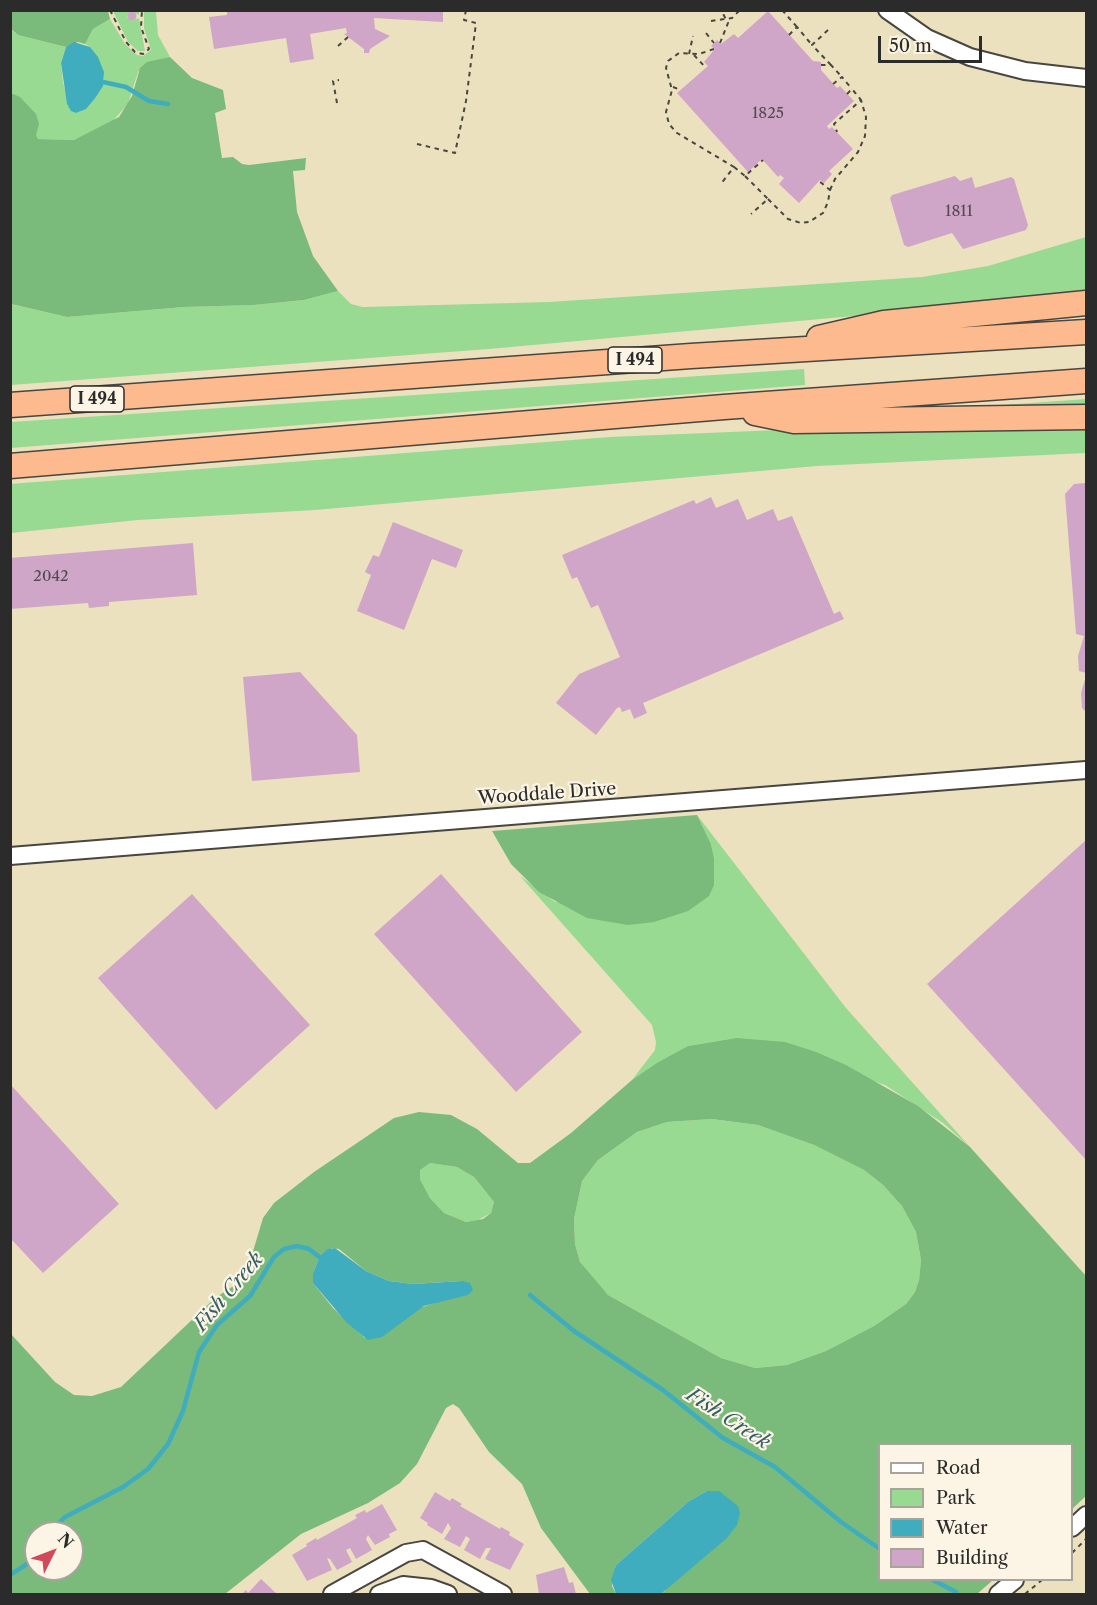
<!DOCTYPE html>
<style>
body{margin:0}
#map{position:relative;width:1097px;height:1605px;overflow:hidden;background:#ece1be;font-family:"Libre Caslon Text",serif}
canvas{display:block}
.frame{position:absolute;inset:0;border:12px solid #2b2b2b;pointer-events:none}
.legend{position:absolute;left:878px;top:1443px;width:195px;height:138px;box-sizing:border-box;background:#fcf5e5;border:2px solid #a8a49b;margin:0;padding:8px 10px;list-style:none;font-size:18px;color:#2b2b2b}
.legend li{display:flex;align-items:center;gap:12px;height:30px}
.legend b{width:30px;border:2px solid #a8a49b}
.north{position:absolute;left:24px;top:1521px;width:60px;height:60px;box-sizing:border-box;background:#fcf5e5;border:2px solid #a8a49b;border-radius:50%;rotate:48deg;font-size:16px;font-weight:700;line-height:24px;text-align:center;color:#2b2b2b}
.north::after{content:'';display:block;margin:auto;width:21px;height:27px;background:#d1495b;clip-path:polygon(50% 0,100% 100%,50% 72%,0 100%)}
.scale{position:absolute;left:878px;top:36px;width:104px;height:27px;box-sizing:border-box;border:3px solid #2b2b2b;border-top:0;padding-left:8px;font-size:18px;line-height:21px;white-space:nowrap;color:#2b2b2b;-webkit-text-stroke:4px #fcf5e5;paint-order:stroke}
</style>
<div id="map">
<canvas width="1097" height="1605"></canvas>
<div class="frame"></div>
<ul class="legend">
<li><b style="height:8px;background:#fff"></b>Road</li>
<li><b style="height:16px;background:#98da91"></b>Park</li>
<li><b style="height:16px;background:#40adbe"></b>Water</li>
<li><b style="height:16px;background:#cfa6c7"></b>Building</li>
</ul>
<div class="north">N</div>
<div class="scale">50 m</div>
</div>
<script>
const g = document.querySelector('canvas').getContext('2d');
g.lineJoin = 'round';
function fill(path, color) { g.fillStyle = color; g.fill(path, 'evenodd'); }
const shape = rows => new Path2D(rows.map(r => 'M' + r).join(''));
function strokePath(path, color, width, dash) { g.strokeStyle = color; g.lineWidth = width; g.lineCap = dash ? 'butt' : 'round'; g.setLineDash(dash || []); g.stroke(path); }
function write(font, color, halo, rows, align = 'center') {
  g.font = font + ' "Libre Caslon Text",serif'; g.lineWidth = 4.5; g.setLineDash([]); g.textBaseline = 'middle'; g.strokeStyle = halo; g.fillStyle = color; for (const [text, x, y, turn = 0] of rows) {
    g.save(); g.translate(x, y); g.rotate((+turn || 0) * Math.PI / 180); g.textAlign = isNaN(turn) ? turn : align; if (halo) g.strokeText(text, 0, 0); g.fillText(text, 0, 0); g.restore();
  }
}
fill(shape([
 [113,11,139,11,139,15,130,11,127,17,133,20,139,18,145,51,138,51,128,42],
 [144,11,156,11,158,35,170,57,145,64,138,72,128,104,110,124,74,140,38,139,14,94,11,93,10,29,18,35,66,47,61,63,63,82,69,107,76,113,81,111,96,97,103,85,104,78,90,47,85,44,93,29,110,19,125,44,137,55,143,56,151,50,144,28],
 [1086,237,1086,295,489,349,11,385,10,304,67,317,184,307,254,305,304,300,338,291,351,304,363,307,549,302,922,277,988,266],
 [804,369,805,385,11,448,11,422],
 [1086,399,1086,411,1003,412,1003,405],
 [1086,422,1086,453,817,466,315,510,138,520,11,533,10,484,610,437,803,429],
 [697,815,846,1008,970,1147,943,1123,885,1085,736,1038,688,1046,632,1080,655,1050,656,1042,652,1025,520,876,555,902,714,885,714,858,711,844],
 [712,1119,758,1125,814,1145,864,1170,883,1185,902,1206,916,1232,921,1260,919,1280,915,1292,906,1304,874,1326,826,1351,787,1365,755,1368,721,1358,608,1295,592,1279,580,1262,575,1244,574,1219,582,1181,598,1160,637,1132,667,1122],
 [430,1163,457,1167,474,1177,494,1202,491,1213,478,1220,466,1222,444,1213,430,1198,420,1179,420,1169]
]), '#98da91');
fill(shape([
 [10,11,108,11,110,19,93,29,85,44,78,42,66,47,18,35,11,29],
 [170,57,192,78,223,90,226,109,215,113,222,158,233,157,242,164,249,165,306,158,305,170,293,171,297,212,313,256,338,291,304,300,254,305,184,307,67,317,11,304,11,93,20,97,36,114,39,124,36,135,38,139,74,140,119,117,132,96,140,68,147,62],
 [697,815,711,844,714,858,714,885,709,896,688,911,654,922,628,925,587,918,539,892,511,864,492,831],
 [736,1038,785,1042,816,1052,846,1065,918,1106,970,1147,1086,1276,1086,1496,1072,1509,1072,1444,880,1444,880,1580,993,1580,977,1594,661,1594,665,1591,707,1491,689,1501,616,1565,612,1586,616,1594,590,1594,541,1528,522,1484,489,1452,459,1408,453,1404,446,1408,417,1464,400,1483,368,1503,301,1534,225,1594,11,1594,10,1333,55,1382,74,1395,92,1396,121,1387,215,1298,241,1281,248,1268,263,1218,274,1203,314,1172,394,1118,419,1112,451,1115,477,1129,518,1163,530,1163,571,1133,632,1080,657,1063,688,1046],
 [712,1119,758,1125,814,1145,864,1170,883,1185,902,1206,916,1232,921,1260,919,1280,915,1292,906,1304,874,1326,826,1351,787,1365,755,1368,721,1358,608,1295,580,1262,575,1244,574,1219,582,1181,598,1160,637,1132,667,1122],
 [430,1163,457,1167,474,1177,494,1202,491,1213,483,1219,466,1222,444,1213,430,1198,420,1179,420,1170],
 [332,1248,339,1249,366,1271,389,1281,413,1284,462,1281,449,1298,417,1309,394,1327,365,1338,333,1308,313,1283,313,1273,320,1256],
 [36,1533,72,1533,72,1569,36,1569]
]), '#7aba7b');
fill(shape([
 [74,42,90,47,98,57,104,72,103,86,96,97,86,109,76,113,71,111,67,104,61,63,66,47],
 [335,1248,366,1271,389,1281,413,1284,462,1281,470,1283,473,1290,468,1295,424,1306,382,1337,368,1340,347,1323,313,1283,313,1273,320,1256,328,1249],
 [707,1491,719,1491,738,1506,740,1513,737,1525,727,1538,661,1594,616,1594,611,1580,616,1565,689,1501]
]), '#40adbe');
strokePath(shape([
 [103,82,126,87,149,101,168,104],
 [530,1295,574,1331,663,1390,723,1438,775,1467,841,1522,880,1549],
 [49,1533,65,1517,123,1487,148,1469,168,1444,183,1411,199,1352,217,1325,250,1296,274,1257,284,1249,297,1246,309,1249,322,1259],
 [10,1575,27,1564,36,1551],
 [933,1580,956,1592]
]), '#40adbe', 4.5);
fill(shape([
 [227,10,443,10,443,22,374,18,375,29,390,36,370,49,369,53,364,53,364,49,344,34,347,33,346,28,310,34,314,59,290,63,286,38,214,49,209,17,227,15],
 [768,11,813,61,821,62,821,70,837,88,840,86,854,101,827,126,829,129,832,127,853,149,829,171,832,174,824,183,820,180,799,203,779,184,784,178,780,175,778,177,762,159,748,172,677,93,708,66,704,62,715,49,711,46,717,40,721,44,734,34,738,38],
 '127.5 16a4.5 4.5 0 1 1 9 0a4.5 4.5 0 1 1-9 0Z',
 [955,176,960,181,972,177,975,188,1011,177,1014,179,1028,225,1026,230,963,249,952,233,908,247,904,245,890,198,892,195],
 [1086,483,1086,673,1079,671,1078,656,1084,636,1076,634,1065,494,1074,484],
 [711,497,716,508,738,499,747,520,773,509,778,521,792,516,834,614,840,611,844,619,643,703,647,713,634,719,630,709,622,712,620,707,617,708,596,735,556,703,579,674,620,657,598,605,591,608,577,577,572,579,562,555,694,500,696,504],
 [393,522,463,550,456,568,432,559,404,630,357,611,371,575,365,572,373,555,379,557],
 [193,543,197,595,109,602,109,606,89,608,88,603,10,609,10,558],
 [300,672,357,735,360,772,252,781,243,677],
 [1086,676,1086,712,1082,708,1081,693],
 [1086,840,1086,1160,927,984],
 [441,874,582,1032,516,1092,374,934],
 [192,894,310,1025,216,1110,98,978],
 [10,1084,119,1204,43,1273,10,1238],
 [435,1492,450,1501,452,1498,462,1504,460,1506,500,1529,501,1527,510,1532,509,1535,524,1544,510,1570,485,1559,491,1548,486,1548,480,1559,464,1550,470,1539,466,1536,460,1547,444,1539,451,1528,448,1523,442,1534,427,1525,428,1523,420,1518],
 [382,1504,397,1530,389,1534,390,1537,375,1545,368,1535,366,1539,372,1550,356,1559,350,1548,346,1550,352,1562,337,1570,330,1559,327,1558,332,1570,307,1581,292,1555,307,1546,306,1544,316,1538,317,1540,357,1518,355,1515,365,1510,366,1513],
 [564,1567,569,1583,573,1582,576,1594,539,1594,536,1575],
 [261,1579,277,1594,242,1594,246,1590,248,1593]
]), '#cfa6c7');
const minor = shape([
 [887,10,927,38,970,57,1025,71,1086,78],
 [10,856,1086,770],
 [1072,1528,1086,1515],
 [332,1594,406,1553,423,1550,503,1594],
 [379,1594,403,1585,431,1588,448,1594],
 [998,1594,1015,1580]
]);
const highway = shape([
 [819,338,884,323,1086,303],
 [10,405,691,356,1086,332],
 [755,413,794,421,1086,417],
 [10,466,724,407,1086,381]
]);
strokePath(minor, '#484641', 20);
strokePath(highway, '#484641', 27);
strokePath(shape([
 [110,10,126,42,135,52,143,54,149,49,141,27,142,10],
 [782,10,797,27],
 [711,21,732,18,739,11],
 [828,30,812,45,831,65],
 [706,33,714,43],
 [789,35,797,27,812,45],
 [720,43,728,23,721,10],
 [338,46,348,37],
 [714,49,699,54,679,53,668,61,666,68,672,90,666,112,669,124,677,133,734,167,720,185],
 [689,54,693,36],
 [694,55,706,68],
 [821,65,831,65,842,77],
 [833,84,842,77,852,89],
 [673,87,681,90],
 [847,94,852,89,861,100],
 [337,103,333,81,339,80],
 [417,144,455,153,466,101,476,23,464,20,466,10],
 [734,167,745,176,763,160],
 [745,176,768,199,751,214],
 [830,190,835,179,858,152,865,136,866,117,861,100,834,124,837,132],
 [768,199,788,219,801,223,809,222,823,213,828,202,830,190,819,181],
 [1072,1553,1086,1539],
 [1025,1594,1042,1580]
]), '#484641', 2, [4.5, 4.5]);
strokePath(minor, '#fff', 16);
strokePath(highway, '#fcba8e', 24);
write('15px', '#544a52', null, [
 ["1825",768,114],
 ["1811",959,212],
 ["2042",51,577]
]);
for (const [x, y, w] of [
 [635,360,54],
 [97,399,54]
]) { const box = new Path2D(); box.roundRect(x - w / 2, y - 13, w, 26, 4.5); g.fillStyle = '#fcf5e5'; g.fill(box); strokePath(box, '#2b2b2b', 1.5); }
write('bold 16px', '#2b2b2b', null, [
 ["I 494",635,360],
 ["I 494",97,399]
]);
write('18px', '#2b2b2b', '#fcf5e5', [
 ["Wooddale Drive",547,794,-4]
]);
write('italic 20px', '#335f66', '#fcf5e5', [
 ["Fish Creek",229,1292,-50],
 ["Fish Creek",728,1419,33]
]);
</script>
